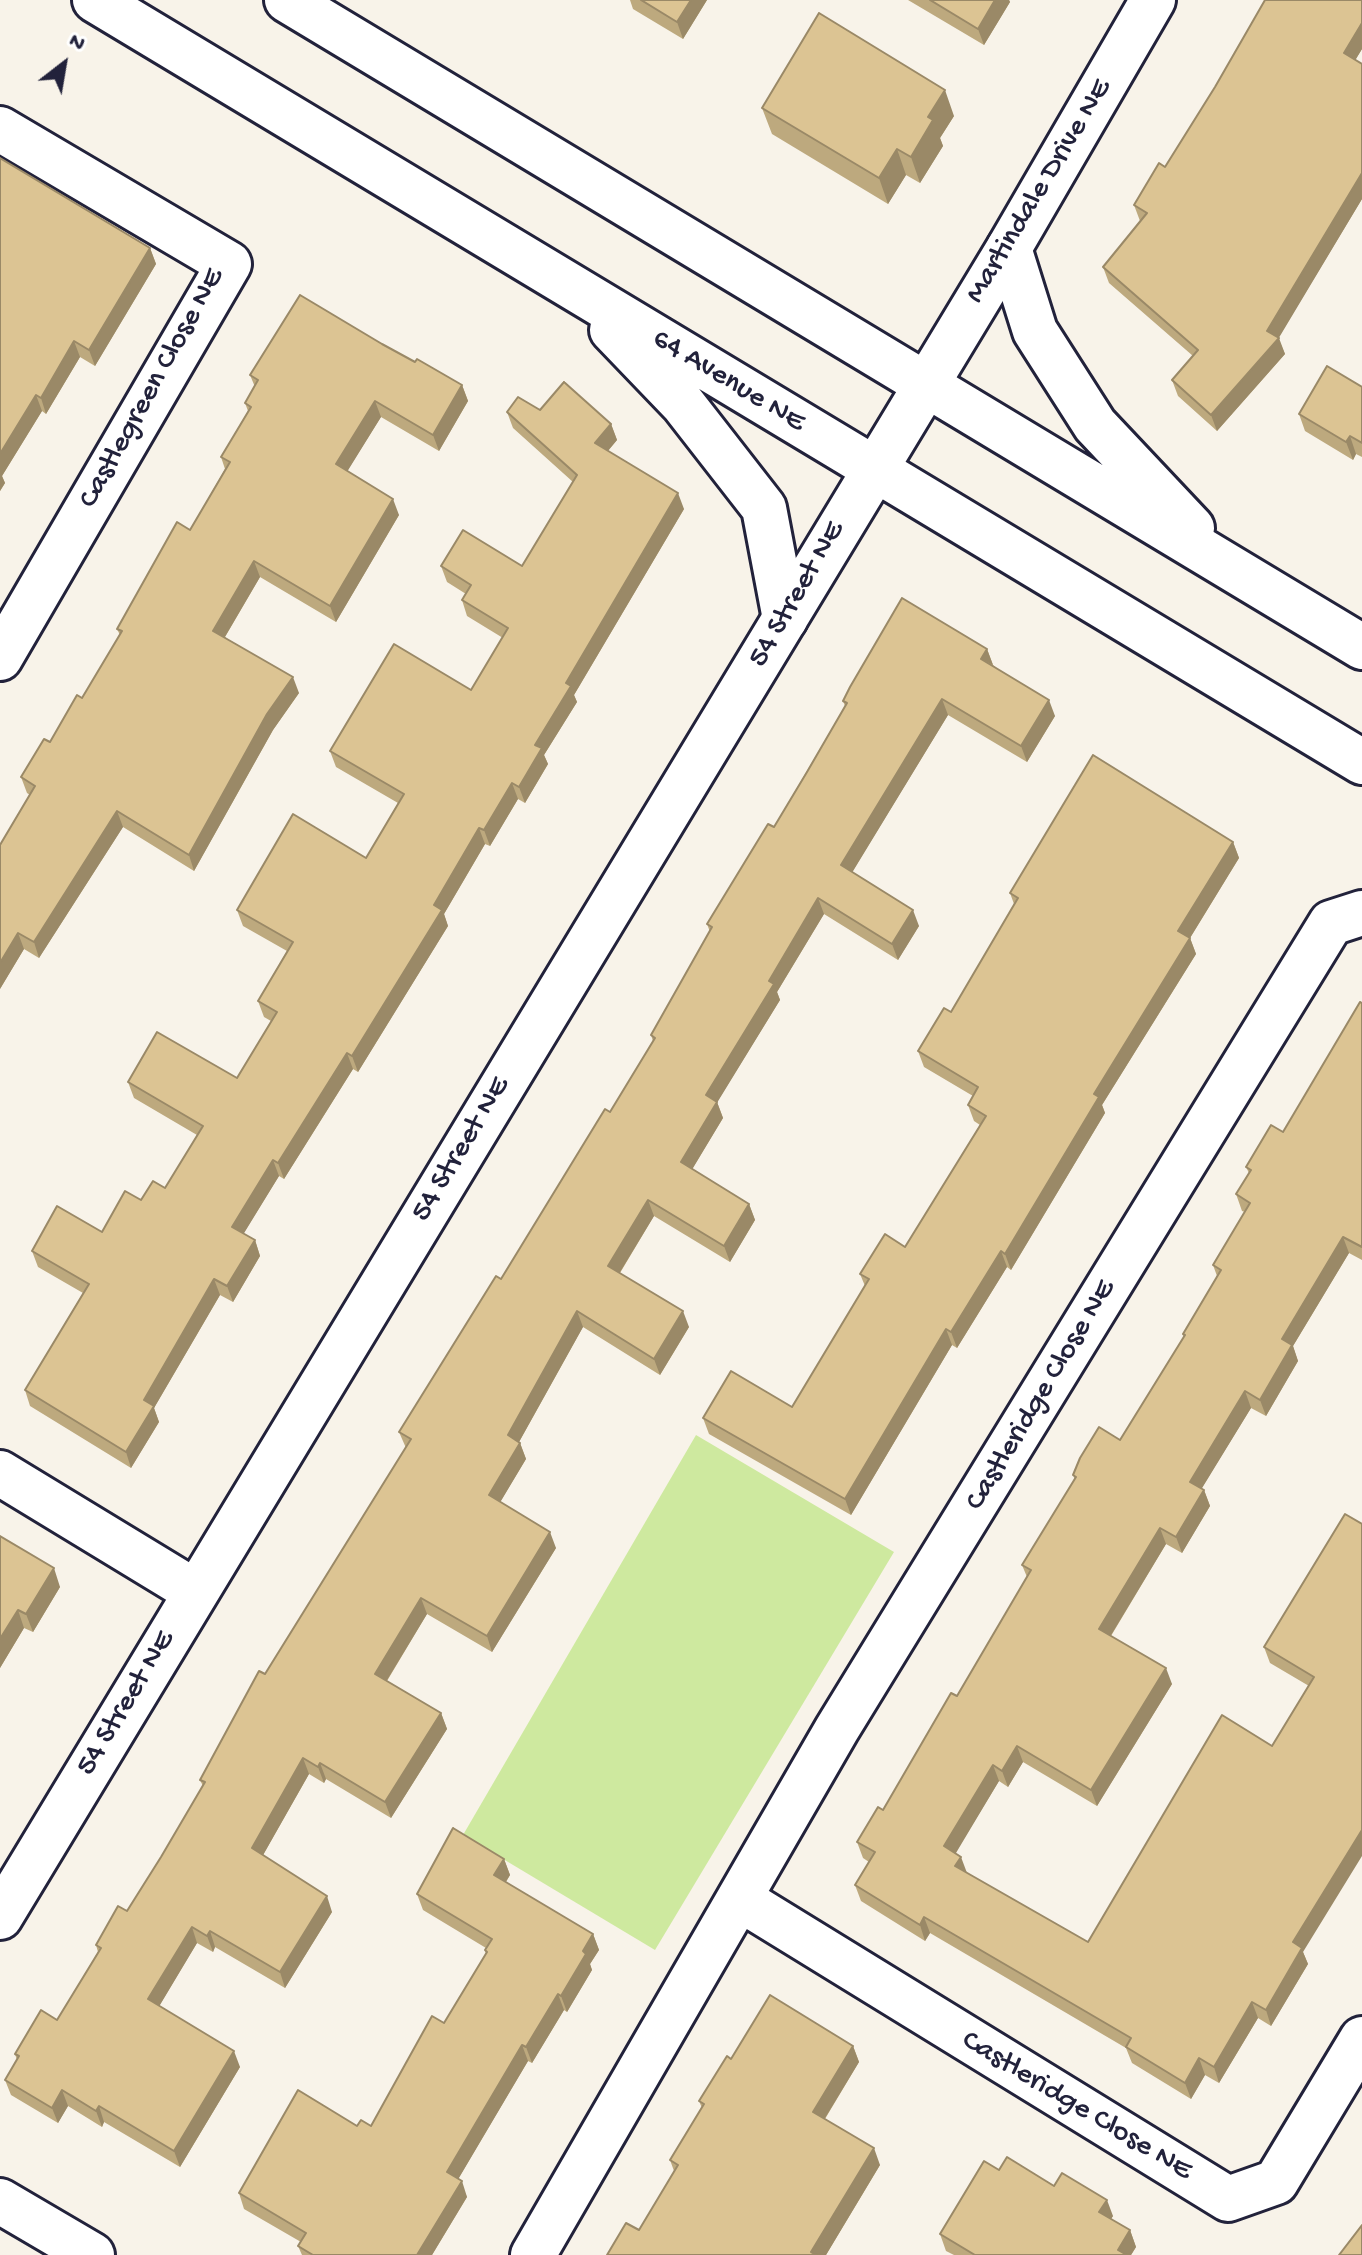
<!DOCTYPE html>
<style>
body{margin:0}
#map{position:relative;width:1362px;height:2255px;overflow:hidden;background:#f8f3e9;font-family:"Gochi Hand",sans-serif}
canvas{display:block}
.north{position:absolute;left:24px;top:24px;width:80px;height:80px;-webkit-text-stroke:6px #fff;paint-order:stroke;rotate:31deg;font-size:22px;font-weight:700;line-height:32px;text-align:center;color:#22223b}
.north::after{content:'';display:block;margin:auto;width:28px;height:36px;background:#22223b;clip-path:polygon(50% 0,100% 100%,50% 72%,0 100%)}
</style>
<div id="map">
<canvas width="1362" height="2255"></canvas>
<div class="north">N</div>
</div>
<script>
const g = document.querySelector('canvas').getContext('2d');
g.lineJoin = 'round';
function fill(path, color) { g.fillStyle = color; g.fill(path, 'evenodd'); }
const shape = rows => new Path2D(rows.map(r => 'M' + r).join(''));
function strokePath(path, color, width, dash) { g.strokeStyle = color; g.lineWidth = width; g.lineCap = dash ? 'butt' : 'round'; g.setLineDash(dash || []); g.stroke(path); }
function write(font, color, halo, rows, align = 'center') {
  g.font = font + ' "Gochi Hand",sans-serif'; g.lineWidth = 8; g.setLineDash([]); g.textBaseline = 'middle'; g.strokeStyle = halo; g.fillStyle = color; for (const [text, x, y, turn = 0] of rows) {
    g.save(); g.translate(x, y); g.rotate((+turn || 0) * Math.PI / 180); g.textAlign = isNaN(turn) ? turn : align; if (halo) g.strokeText(text, 0, 0); g.fillText(text, 0, 0); g.restore();
  }
}
fill(shape([
 [696,1435,894,1552,655,1950,463,1835]
]), '#cee99f');
const minor = shape([
 [0,129,229,264,0,658],
 [0,1473,194,1591],
 [740,1899,1228,2199,1276,2182,1362,2039],
 [533,2255,837,1729,1331,923,1362,913]
]);
const tertiary = shape([
 [0,1917,1009,248,1153,0],
 [0,2201,92,2255]
]);
const secondary = shape([
 [95,0,1362,762],
 [287,0,1362,647],
 [1009,248,1035,331,1095,425,1192,528],
 [612,330,683,404,764,508,785,619]
]);
strokePath(minor, '#22223b', 50);
strokePath(tertiary, '#22223b', 50);
strokePath(secondary, '#22223b', 50);
strokePath(minor, '#fff', 44);
strokePath(tertiary, '#fff', 44);
strokePath(secondary, '#fff', 44);
fill(shape([
 [630,0,707,0,683,39,633,9],
 [908,0,1009,0,1010,2,984,45],
 [1362,0,1362,49,1355,60,1362,199,1278,338,1285,354,1217,431,1178,396,1172,380,1193,356,1109,283,1103,267,1140,221,1134,205,1165,167],
 [762,108,954,116,940,138,943,146,920,183,906,175,888,204,772,134],
 [0,158,150,248,156,264,95,366,80,357,46,414,42,411,2,476,5,483,0,491],
 [382,344,415,362,462,385,468,401,439,451,381,417,347,471,399,515,336,622,260,577,225,637,299,693,273,730,194,871,123,827,39,958,24,949,0,989,30,795,27,793,21,777,50,742,82,698,120,635,117,629,190,530,225,469,221,457,248,411,245,403,255,387,250,375],
 [1362,387,1362,457,1356,454,1353,460,1305,431,1299,414],
 [540,410,611,424,617,440,608,451,684,509,574,695,577,702,544,755,548,764,525,803,518,799,490,846,485,844,444,914,448,926,358,1072,353,1069,284,1179,279,1176,243,1234,255,1240,260,1256,233,1302,220,1295,154,1408,159,1422,131,1468,30,1406,25,1390,83,1293,38,1267,32,1251,102,1232,141,1200,165,1188,197,1135,134,1098,128,1082,237,1078,271,1021,264,1017,258,1001,287,951,243,926,237,910,366,858,398,803,336,767,330,751,471,690,503,638,467,616,462,600,466,594,447,582,441,566,522,566,573,482,513,428,507,412],
 [987,649,993,665,1055,716,1027,762,948,715,852,872,919,926,898,960,824,914,777,992,780,1000,717,1102,723,1118,692,1169,749,1204,755,1220,730,1262,654,1216,620,1273,689,1327,660,1375,583,1327,519,1442,520,1443,526,1459,500,1502,556,1548,492,1652,427,1614,387,1681,441,1713,447,1729,391,1818,326,1779,324,1783,309,1774,263,1855,332,1912,285,1988,215,1947,213,1952,197,1943,159,2006,240,2067,180,2167,104,2122,102,2127,68,2106,58,2123,11,2095,5,2080,17,2060,15,2054,57,2020,98,1952,96,1945,127,1911,161,1857,203,1786,200,1780,406,1448,399,1432,501,1279,610,1112,653,1041,651,1035,710,932,707,924,774,827,845,706,843,701],
 [1233,842,1239,858,1190,938,1196,954,1102,1105,1105,1113,1011,1270,1007,1267,957,1348,952,1345,851,1515,709,1434,703,1418,792,1407,865,1286,860,1274,905,1247,980,1125,974,1121,968,1105,973,1096,924,1067,918,1051,951,1012,1014,904,1010,893],
 [1362,1003,1362,1260,1349,1253,1293,1346,1298,1361,1266,1416,1251,1408,1201,1489,1204,1490,1210,1506,1182,1553,1166,1544,1111,1636,1172,1684,1097,1806,1023,1762,1008,1787,999,1781,955,1853,966,1873,1088,1942,1272,1746,1309,1686,1270,1663,1264,1647,1345,1514,1303,1952,1308,1964,1271,2026,1258,2018,1219,2083,1205,2075,1191,2099,1132,2063,1126,2048,930,1933,925,1941,861,1901,855,1885,869,1862,863,1858,857,1842,883,1810,957,1696,1027,1577,1022,1565,1075,1480,1073,1475,1120,1440,1184,1338,1183,1334,1217,1276,1213,1265,1245,1212,1242,1211,1236,1194,1249,1173,1246,1167,1283,1132],
 [0,1536,60,1587,33,1632,24,1628,0,1668],
 [504,1859,510,1875,506,1882,593,1934,599,1950,590,1964,592,1970,567,2012,564,2010,532,2063,528,2061,458,2179,467,2197,432,2255,302,2255,298,2246,301,2242,244,2209,239,2193,357,2126,371,2126,444,2023,486,1954,485,1950,486,1948,423,1910,417,1894],
 [853,2046,859,2062,825,2119,880,2165,826,2255,607,2255,639,2230,674,2171,670,2160,702,2108,699,2101,731,2059],
 [999,2170,1054,2186,1113,2216,1111,2219,1130,2230,1136,2247,1131,2255,954,2255,946,2251,940,2234]
]), '#bda97e');
fill(shape([
 [691,0,707,0,683,39,677,22],
 [995,0,1009,0,1010,2,984,45,978,29],
 [1362,23,1362,49,1350,69,1344,53],
 [945,90,954,116,940,138,943,146,920,183,911,157,928,117],
 [897,149,906,175,888,204,879,178],
 [1362,173,1362,199,1277,341,1279,338,1285,354,1217,431,1211,415,1267,331],
 [150,248,156,264,95,366,89,350],
 [74,341,80,357,46,414,41,398],
 [462,385,468,401,439,451,433,435],
 [36,395,42,411,2,476,5,483,0,491,0,454],
 [375,401,381,417,342,480,336,464],
 [611,424,617,440,601,459,595,443],
 [1350,436,1356,454,1353,460,1346,442],
 [678,493,684,509,574,695,577,702,544,755,548,764,525,803,519,787,535,745,566,683],
 [393,499,399,515,336,622,330,606],
 [254,561,260,577,219,647,213,631],
 [987,649,993,665,981,659],
 [293,677,299,693,273,730,194,871,189,855,267,714],
 [942,699,948,715,847,881,841,865],
 [1049,700,1055,716,1027,762,1021,746],
 [512,783,518,799,490,846,484,830],
 [117,811,123,827,39,958,34,942],
 [479,828,485,844,444,914,448,926,358,1072,352,1056,434,905],
 [1233,842,1239,858,1190,938,1196,954,1102,1105,1105,1113,1011,1270,1005,1254,1094,1094,1178,931],
 [818,898,824,914,777,992,780,1000,712,1111,706,1095,769,981],
 [913,910,919,926,898,960,892,944],
 [18,933,24,949,0,989,0,963],
 [347,1053,353,1069,284,1179,278,1163],
 [717,1102,723,1118,687,1178,681,1162],
 [273,1160,279,1176,238,1243,232,1227],
 [648,1200,654,1216,614,1282,608,1266],
 [749,1204,755,1220,730,1262,724,1246],
 [1343,1237,1349,1253,1293,1346,1298,1361,1266,1416,1260,1400,1282,1339],
 [255,1240,260,1256,233,1302,227,1286],
 [1001,1251,1007,1267,957,1348,951,1332],
 [214,1279,220,1295,154,1408,159,1422,131,1468,126,1452,144,1400],
 [577,1311,583,1327,514,1451,508,1435],
 [683,1311,689,1327,660,1375,654,1359],
 [946,1329,952,1345,851,1515,845,1499],
 [1245,1391,1251,1408,1196,1498,1190,1482],
 [520,1443,526,1459,495,1511,489,1495],
 [1204,1490,1210,1506,1182,1553,1176,1537],
 [1160,1528,1166,1544,1105,1645,1099,1629],
 [550,1532,556,1548,492,1652,487,1636],
 [54,1568,60,1587,33,1632,26,1614],
 [421,1598,427,1614,381,1690,375,1674],
 [18,1610,24,1628,0,1668,0,1639],
 [1166,1668,1172,1684,1097,1806,1091,1790],
 [441,1713,447,1729,391,1818,385,1802],
 [1017,1746,1023,1762,1008,1787,1002,1771],
 [303,1758,309,1774,258,1864,252,1848],
 [320,1763,326,1779,324,1783,318,1767],
 [993,1765,999,1781,950,1863,944,1846],
 [1362,1830,1362,1856,1303,1952,1308,1964,1271,2026,1266,2010,1293,1942],
 [961,1857,967,1873,955,1866],
 [504,1859,510,1875,500,1891,494,1875],
 [327,1896,332,1912,285,1988,280,1972],
 [924,1917,930,1933,925,1941,920,1925],
 [192,1927,197,1943,154,2015,148,1999],
 [210,1931,215,1947,213,1952,207,1936],
 [593,1934,599,1950,590,1964,592,1970,567,2012,561,1996,583,1951],
 [558,1994,564,2010,532,2063,526,2047],
 [1252,2002,1258,2018,1219,2083,1214,2067],
 [522,2045,528,2061,453,2188,447,2172],
 [853,2046,859,2062,819,2128,813,2112],
 [234,2051,240,2067,180,2167,174,2151],
 [1199,2058,1205,2075,1191,2099,1185,2083],
 [62,2090,68,2106,58,2123,52,2108],
 [99,2106,104,2122,102,2127,96,2111],
 [874,2148,880,2165,826,2255,813,2255,811,2252],
 [462,2181,467,2197,432,2255,417,2255],
 [1107,2200,1113,2216,1105,2228,1099,2212],
 [1130,2230,1136,2247,1131,2255,1120,2255,1118,2250]
]), '#9a8967');
const building = shape([
 [641,0,691,0,677,22,641,0],
 [930,0,995,0,978,29,930,0],
 [1265,0,1362,0,1362,23,1344,53,1362,64,1362,173,1267,331,1279,338,1211,415,1172,380,1198,350,1103,267,1147,213,1134,205,1159,163,1165,167,1215,87,1265,0],
 [819,13,945,90,928,117,933,120,911,157,897,149,879,178,762,108,819,13],
 [0,158,150,248,89,350,74,341,41,398,36,395,0,454,0,158],
 [300,295,382,344,415,362,417,359,462,385,433,435,375,401,336,464,393,499,330,606,254,561,213,631,293,677,267,714,189,855,117,811,34,942,18,933,0,963,0,845,35,786,21,777,44,739,50,742,77,695,82,698,122,631,117,629,177,522,190,530,230,462,221,457,251,407,245,403,258,380,250,375,300,295],
 [1327,366,1362,387,1362,443,1350,436,1346,442,1299,414,1327,366],
 [564,382,611,424,595,443,678,493,566,683,571,686,535,745,542,748,519,787,512,783,484,830,479,828,434,905,442,910,352,1056,347,1053,278,1163,273,1160,232,1227,255,1240,227,1286,214,1279,144,1400,154,1406,126,1452,25,1390,89,1284,32,1251,57,1206,102,1232,125,1191,141,1200,153,1181,165,1188,203,1126,128,1082,157,1032,237,1078,277,1012,258,1001,293,942,237,910,293,814,366,858,404,794,330,751,394,644,471,690,508,628,462,600,471,585,441,566,463,530,522,566,577,475,507,412,518,397,540,410,564,382],
 [902,598,987,649,981,659,1049,700,1021,746,942,699,841,865,913,910,892,944,818,898,769,981,774,984,706,1095,717,1102,681,1162,749,1204,724,1246,648,1200,608,1266,683,1311,654,1359,577,1311,508,1435,520,1443,489,1495,550,1532,487,1636,421,1598,375,1674,441,1713,385,1802,320,1763,318,1767,303,1758,252,1848,327,1896,280,1972,210,1931,207,1936,192,1927,148,1999,234,2051,174,2151,99,2106,96,2111,62,2090,52,2108,5,2080,19,2056,15,2054,41,2010,57,2020,101,1948,96,1945,118,1906,127,1911,161,1857,205,1782,200,1780,259,1671,265,1674,411,1439,399,1432,496,1276,501,1279,605,1109,610,1112,655,1038,651,1035,712,927,707,924,768,824,774,827,807,772,847,703,843,701,850,687,902,598],
 [1093,755,1233,842,1178,931,1190,938,1094,1094,1099,1097,1005,1254,1001,1251,951,1332,946,1329,845,1499,703,1418,731,1371,792,1407,869,1279,860,1274,885,1234,905,1247,986,1116,968,1105,978,1087,918,1051,944,1008,951,1012,1018,898,1010,893,1093,755],
 [1360,1002,1362,1003,1362,1247,1343,1237,1282,1339,1292,1345,1260,1400,1245,1391,1190,1482,1204,1490,1176,1537,1160,1528,1099,1629,1166,1668,1091,1790,1017,1746,1002,1771,993,1765,944,1846,961,1857,955,1866,1088,1942,1222,1715,1272,1746,1314,1677,1264,1647,1345,1514,1362,1524,1362,1830,1293,1942,1302,1948,1266,2010,1252,2002,1214,2067,1199,2058,1185,2083,1126,2047,1131,2038,924,1917,920,1925,855,1885,875,1852,857,1842,878,1807,883,1810,951,1693,957,1696,1031,1570,1022,1565,1076,1477,1073,1475,1080,1458,1099,1427,1120,1440,1185,1335,1183,1334,1221,1270,1213,1265,1250,1203,1236,1194,1251,1170,1246,1167,1271,1125,1283,1132,1360,1002],
 [0,1536,54,1568,26,1614,18,1610,0,1639,0,1536],
 [453,1828,504,1859,494,1875,593,1934,583,1951,586,1954,561,1996,558,1994,526,2047,522,2045,447,2172,462,2181,417,2255,313,2255,298,2246,306,2233,239,2193,298,2090,357,2126,361,2120,371,2126,432,2016,444,2023,487,1952,485,1950,492,1939,417,1894,453,1828],
 [770,1995,853,2046,813,2112,874,2148,811,2252,817,2255,607,2255,626,2223,639,2230,678,2165,670,2160,704,2104,699,2101,727,2056,731,2059,770,1995],
 [1007,2157,1054,2186,1062,2173,1107,2200,1099,2212,1130,2230,1118,2250,1127,2255,975,2255,940,2234,984,2161,999,2170,1007,2157],
 [1362,2225,1362,2255,1339,2255,1362,2225]
]);
fill(building, '#dcc493');
strokePath(building, '#9a8967', 2);
write('30px', '#22223b', '#fff', [
 ["Martindale Drive NE",1040,192,-59],
 ["64 Avenue NE",728,382,31],
 ["Castlegreen Close NE",153,389,-61],
 ["54 Street NE",798,595,-60],
 ["54 Street NE",462,1150,-59],
 ["Castleridge Close NE",1042,1396,-59],
 ["54 Street NE",127,1704,-59],
 ["Castleridge Close NE",1076,2107,31]
]);
</script>
